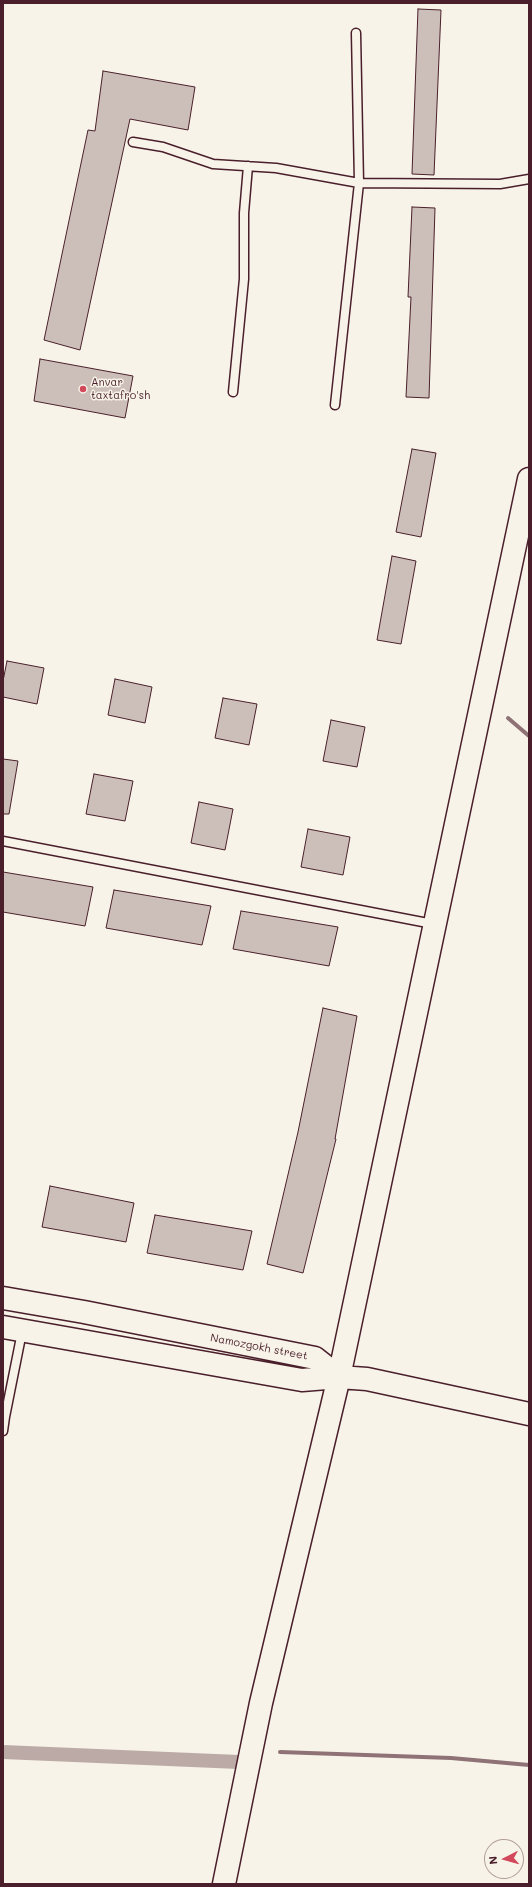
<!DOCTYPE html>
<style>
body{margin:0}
#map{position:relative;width:532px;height:1887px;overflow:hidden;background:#f7f3e8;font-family:Mali,sans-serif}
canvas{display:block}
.frame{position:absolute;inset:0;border:4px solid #4a1f2b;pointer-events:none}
.north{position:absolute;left:484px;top:1839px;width:40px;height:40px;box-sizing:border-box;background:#f7f3e8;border:1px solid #b29e9c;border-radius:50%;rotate:264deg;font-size:11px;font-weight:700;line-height:16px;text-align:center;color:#4a1f2b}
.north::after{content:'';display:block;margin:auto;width:14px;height:18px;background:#d1495b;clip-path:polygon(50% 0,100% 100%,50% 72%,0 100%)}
</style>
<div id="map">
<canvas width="532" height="1887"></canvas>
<div class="frame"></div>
<div class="north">N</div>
</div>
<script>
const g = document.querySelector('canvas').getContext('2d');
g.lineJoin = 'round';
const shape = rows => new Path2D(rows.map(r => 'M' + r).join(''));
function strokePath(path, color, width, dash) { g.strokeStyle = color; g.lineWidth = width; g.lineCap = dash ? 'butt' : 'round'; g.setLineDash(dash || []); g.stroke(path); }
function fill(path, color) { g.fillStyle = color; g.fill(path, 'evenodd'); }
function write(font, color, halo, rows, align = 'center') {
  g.font = font + ' Mali,sans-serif'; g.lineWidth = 3; g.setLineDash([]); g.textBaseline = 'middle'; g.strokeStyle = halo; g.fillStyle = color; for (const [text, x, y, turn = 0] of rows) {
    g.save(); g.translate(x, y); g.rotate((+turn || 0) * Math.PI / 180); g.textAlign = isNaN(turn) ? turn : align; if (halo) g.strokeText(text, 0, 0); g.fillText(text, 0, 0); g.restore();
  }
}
strokePath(shape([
 [508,718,529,736],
 [280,1752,451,1758,529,1765]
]), '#8e7275', 4);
strokePath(shape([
 [3,1752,239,1762]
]), '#bcaaa7', 14);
const building = shape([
 [418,9,441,10,434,175,412,174,418,9],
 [103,71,195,87,188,130,130,119,80,350,44,340,88,130,95,131,103,71],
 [412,207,435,208,429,398,406,397,411,297,408,297,412,207],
 [40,359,133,376,125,418,34,401,40,359],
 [412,449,436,453,421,537,396,532,412,449],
 [392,556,416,561,401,644,377,640,392,556],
 [7,661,44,668,37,704,3,697,3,681,7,661],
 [115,679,152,687,145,723,108,715,115,679],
 [223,698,257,704,249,745,215,738,223,698],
 [331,720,365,727,357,767,323,761,331,720],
 [3,759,18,761,9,814,3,814,3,759],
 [94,774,133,781,125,821,86,814,94,774],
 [199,802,233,809,225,850,191,843,199,802],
 [308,829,350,837,343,875,301,867,308,829],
 [3,872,93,887,85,926,3,912,3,872],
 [114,890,211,906,202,945,106,928,114,890],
 [241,911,338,927,329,966,233,949,241,911],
 [323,1008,357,1016,335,1139,336,1139,303,1273,267,1264,298,1132,323,1008],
 [50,1186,134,1203,126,1242,42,1227,50,1186],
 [155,1215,252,1231,243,1270,147,1253,155,1215]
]);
fill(building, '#ccbfb9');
strokePath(building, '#4a1f2b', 1);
const lane = shape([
 [133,142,163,147,213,164,276,168,359,183,500,184,529,179],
 [233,392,244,279,244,213,248,166],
 [335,405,359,183,356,33],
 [3,841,433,924],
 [3,1417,5,1417,22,1332],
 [3,1431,5,1417]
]);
const secondary = shape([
 [3,1298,84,1312,315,1358,339,1377],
 [3,1327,302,1380,339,1377,367,1379,529,1414],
 [224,1884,261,1703,339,1377,529,479]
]);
strokePath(lane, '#4a1f2b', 11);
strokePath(secondary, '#4a1f2b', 25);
strokePath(lane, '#f7f3e8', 8);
strokePath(secondary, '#f7f3e8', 22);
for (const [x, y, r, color] of [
 [83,389,4,"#d1495b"]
]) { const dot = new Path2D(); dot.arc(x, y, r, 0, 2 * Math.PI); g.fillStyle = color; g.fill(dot); strokePath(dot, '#f7f3e8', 1.5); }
write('11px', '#4a1f2b', '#f7f3e8', [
 ["Anvar",91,383],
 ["taxtafro'sh",91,396]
], 'left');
write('11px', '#4a1f2b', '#f7f3e8', [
 ["Namozgokh street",259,1347,11]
]);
</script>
